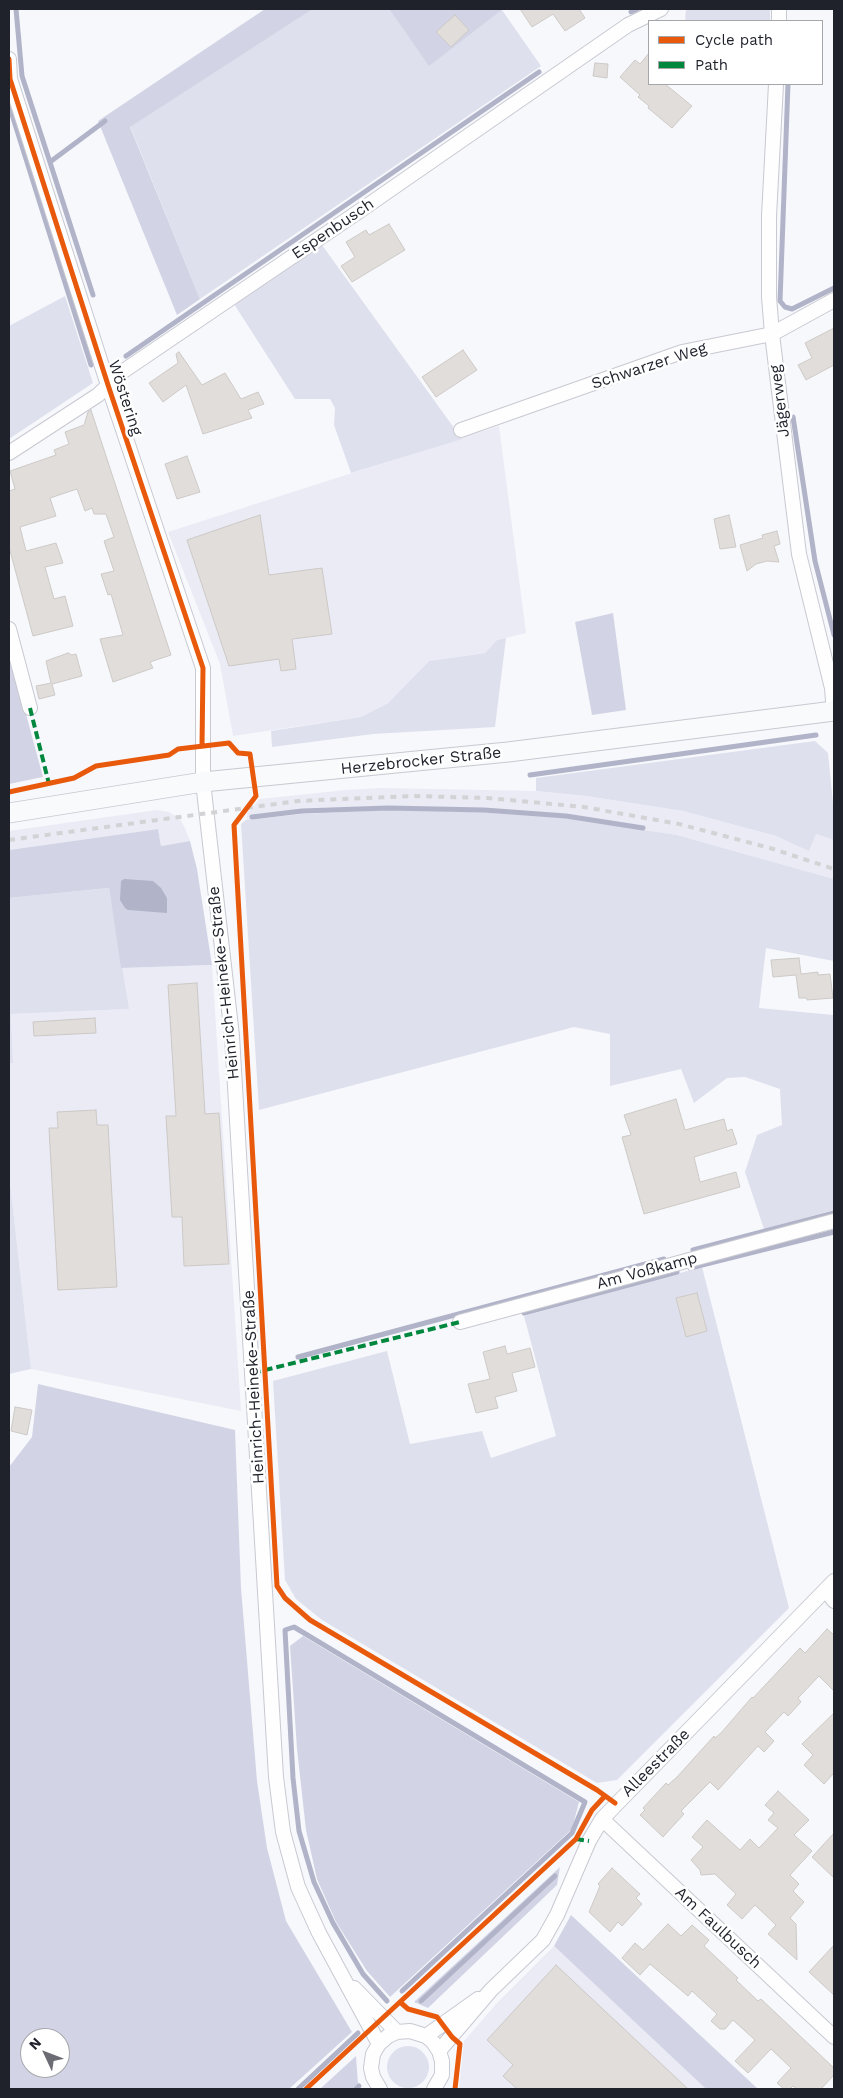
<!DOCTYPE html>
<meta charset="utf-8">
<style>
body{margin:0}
#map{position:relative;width:843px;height:2098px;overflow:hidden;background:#f7f8fc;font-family:"Work Sans",sans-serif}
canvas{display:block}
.frame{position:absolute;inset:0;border:10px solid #1f212b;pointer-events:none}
.legend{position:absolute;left:648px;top:20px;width:175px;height:65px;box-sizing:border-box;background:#fff;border:1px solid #a5a6aa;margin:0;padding:6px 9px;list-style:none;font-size:15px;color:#1f212b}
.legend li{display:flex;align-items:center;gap:10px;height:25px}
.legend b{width:25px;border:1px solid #a5a6aa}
.north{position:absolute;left:20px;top:2028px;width:50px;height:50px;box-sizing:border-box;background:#fff;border:1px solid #a5a6aa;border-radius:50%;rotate:313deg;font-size:14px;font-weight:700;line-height:20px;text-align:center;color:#1f212b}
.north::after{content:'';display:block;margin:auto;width:18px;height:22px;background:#6b6c74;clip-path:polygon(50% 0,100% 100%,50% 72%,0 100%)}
</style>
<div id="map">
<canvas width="843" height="2098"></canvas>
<div class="frame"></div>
<ul class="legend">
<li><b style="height:6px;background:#e8590c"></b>Cycle path</li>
<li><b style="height:6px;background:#00873e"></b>Path</li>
</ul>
<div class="north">N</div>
</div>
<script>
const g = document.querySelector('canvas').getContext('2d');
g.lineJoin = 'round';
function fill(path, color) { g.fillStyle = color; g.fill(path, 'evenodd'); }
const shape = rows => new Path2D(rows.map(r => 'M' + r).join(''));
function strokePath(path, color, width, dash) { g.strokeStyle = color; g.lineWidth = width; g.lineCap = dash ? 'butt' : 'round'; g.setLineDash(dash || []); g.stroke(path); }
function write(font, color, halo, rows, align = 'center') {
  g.font = font + ' "Work Sans",sans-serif'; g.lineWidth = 5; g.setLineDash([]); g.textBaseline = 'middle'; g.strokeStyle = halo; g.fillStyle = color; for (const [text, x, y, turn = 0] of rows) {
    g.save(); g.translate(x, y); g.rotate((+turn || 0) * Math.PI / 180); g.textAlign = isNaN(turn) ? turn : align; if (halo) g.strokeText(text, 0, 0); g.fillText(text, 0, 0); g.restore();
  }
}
fill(shape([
 [499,426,526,633,497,640,485,653,429,661,388,703,361,717,233,736,220,664,168,532],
 [381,788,536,791,586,796,683,811,776,836,809,850,816,834,834,840,834,879,677,835,565,818,483,812,386,810,301,814,247,820,247,813,260,799,346,790],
 [157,810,169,812,180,819,185,828,190,841,161,846,158,829,9,850,9,831],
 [212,965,241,1411,31,1369,9,1173,9,1063,13,1062,11,1014,128,1009,121,968],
 [554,1946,706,2089,459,2089,464,2041,498,2002]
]), '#eaebf5');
fill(shape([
 [313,9,389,9,429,65,502,10,541,66,200,299,130,126],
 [686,9,770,9,770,21,685,21],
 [322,245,462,439,351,473,334,425,335,408,330,399,295,399,234,304],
 [65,296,93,383,9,439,9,326],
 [506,638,495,727,373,734,272,747,271,731,361,717,388,703,429,661,485,653,497,640],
 [815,741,828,753,834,813,834,840,816,834,809,851,776,836,683,811,586,796,536,791,536,778],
 [386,810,483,812,565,818,677,835,834,879,834,961,766,948,759,1008,834,1015,834,1210,764,1229,745,1172,757,1135,782,1125,780,1089,745,1077,727,1078,694,1103,681,1069,610,1086,610,1034,574,1027,259,1110,241,824,246,820,301,814],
 [109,888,129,1009,11,1014,13,1063,9,1063,9,898],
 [9,1173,31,1369,9,1374],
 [702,1267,789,1608,617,1780,597,1783,322,1620,296,1599,285,1580,273,1381,387,1351,410,1444,482,1431,491,1458,556,1436,524,1316],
 '387 2067a21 21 0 1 1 42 0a21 21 0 1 1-42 0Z'
]), '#dee0ed');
fill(shape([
 [265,9,313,9,130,127,200,299,177,315,98,121],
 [389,9,502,9,502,10,429,66],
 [613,613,626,710,592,715,575,622],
 [9,651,43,777,9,784],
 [158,829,161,846,190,841,197,869,212,965,121,968,109,888,9,898,9,850],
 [38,1384,235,1430,241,1588,257,1781,267,1848,286,1921,352,2032,289,2089,9,2089,9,1467,32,1437],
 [30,2038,60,2038,60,2068,30,2068],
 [303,1636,579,1802,572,1829,390,1997,367,1971,336,1922,317,1879,306,1830,297,1749,290,1646],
 [560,1867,557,1885,428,2008,414,2002],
 [571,1915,758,2089,706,2089,554,1946],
 [356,2056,358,2084,353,2089,320,2089]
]), '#d2d4e5');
fill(shape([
 [124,879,153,881,161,888,167,898,167,913,128,910,125,908,120,900,121,881]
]), '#b1b3c8');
strokePath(shape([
 [16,9,22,76,93,295],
 [631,12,637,9],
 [788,84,780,301,785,307,792,309,834,288],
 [9,105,91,365],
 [50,162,105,121],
 [126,356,539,72],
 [793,417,815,561,834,635],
 [530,775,816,735],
 [252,817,302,811,388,808,484,810,566,816,643,828],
 [693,1250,834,1213],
 [690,1268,834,1232],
 [524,1313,677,1272],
 [298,1357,664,1259],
 [387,2001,363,1974,333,1923,314,1882,299,1831,293,1778,285,1630,294,1627,585,1802,572,1833,402,1991],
 [421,2001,555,1876],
 [298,2089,358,2033],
 [356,2089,359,2086]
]), '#b1b3c8', 5);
const building = shape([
 [520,9,579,9,585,18,565,31,553,14,532,27,520,9],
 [455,15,469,30,451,47,436,32,455,15],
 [649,53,649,84,665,84,692,106,672,128,648,108,649,106,638,97,640,95,620,77,635,60,640,64,649,53],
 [595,63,608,64,607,78,593,76,595,63],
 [389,224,405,250,352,282,341,266,355,257,346,242,366,230,369,235,389,224],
 [834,328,834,365,806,380,798,365,812,358,805,343,834,328],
 [463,350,477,370,436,397,422,377,463,350],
 [179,352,202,385,225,373,241,399,258,392,264,404,248,410,252,418,203,434,186,385,163,402,149,383,178,363,176,354,179,352],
 [91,410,171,655,150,662,153,668,113,682,100,639,123,635,111,594,108,595,101,574,114,571,104,541,114,537,106,514,94,514,92,508,85,511,77,489,50,498,56,516,20,527,26,551,56,543,63,563,45,567,54,599,65,596,73,626,33,636,9,547,9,491,15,489,10,471,56,455,54,450,69,444,65,432,84,425,88,412,91,410],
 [187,456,200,492,177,499,165,464,187,456],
 [260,515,269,575,322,568,332,634,292,639,296,669,281,671,279,659,229,666,187,540,260,515],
 [729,515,736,547,720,549,714,519,729,515],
 [777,531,780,544,774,546,779,562,767,561,756,564,747,571,740,545,763,538,762,535,777,531],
 [68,653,72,655,76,654,82,676,52,684,55,695,39,699,36,686,51,683,46,661,68,653],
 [799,958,801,974,818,972,818,975,830,974,833,998,807,1000,807,998,799,998,796,975,773,977,771,960,799,958],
 [197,983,205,1114,219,1113,229,1264,184,1266,182,1217,172,1217,166,1116,176,1116,168,985,197,983],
 [95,1018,96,1033,34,1036,33,1022,95,1018],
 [676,1099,685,1130,724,1119,727,1131,732,1129,737,1144,694,1157,700,1182,736,1172,740,1187,644,1214,622,1137,631,1135,624,1115,676,1099],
 [96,1110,97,1125,108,1125,117,1287,58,1290,49,1128,58,1128,57,1112,96,1110],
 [697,1293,707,1331,686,1337,676,1298,697,1293],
 [505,1346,507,1354,530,1348,535,1367,512,1373,517,1391,495,1397,498,1408,476,1413,468,1384,490,1379,483,1352,505,1346],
 [15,1407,32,1410,27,1435,11,1431,15,1407],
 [827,1629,834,1635,834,1691,819,1676,798,1698,801,1702,788,1716,784,1712,765,1732,774,1741,764,1752,758,1746,718,1790,710,1782,681,1811,684,1814,663,1837,640,1815,645,1810,643,1808,666,1783,668,1785,677,1777,714,1736,715,1738,721,1733,752,1697,753,1698,800,1648,805,1653,827,1629],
 [834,1713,834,1773,824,1784,804,1765,813,1755,802,1744,834,1713],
 [778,1791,809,1820,794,1835,812,1851,790,1875,799,1884,793,1891,804,1902,790,1918,796,1924,797,1960,768,1934,776,1925,755,1905,742,1919,727,1905,736,1894,715,1874,701,1875,700,1870,691,1860,703,1847,692,1837,707,1820,740,1850,750,1839,759,1848,778,1828,768,1820,774,1813,765,1805,778,1791],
 [834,1833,834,1878,812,1857,834,1833],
 [612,1868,640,1894,636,1898,642,1904,622,1926,618,1922,610,1932,589,1912,600,1886,598,1884,612,1868],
 [668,1924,681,1936,692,1925,709,1940,704,1946,738,1978,736,1980,758,2001,761,1999,834,2068,834,2075,821,2089,797,2089,793,2086,790,2089,784,2089,777,2083,791,2068,771,2049,748,2073,735,2061,755,2040,733,2020,725,2029,720,2029,711,2021,717,2014,692,1991,688,1996,650,1964,640,1975,622,1958,635,1943,643,1950,668,1924],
 [834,1945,834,1995,809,1972,834,1945],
 [556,1965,688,2089,517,2089,503,2076,513,2065,487,2040,556,1965]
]);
fill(building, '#e0ddda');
strokePath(building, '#cdc9c7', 1);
const street = shape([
 [779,21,779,9],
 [9,59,10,79,108,385,203,668,203,782,232,1036,276,1777,283,1832,298,1887,319,1933,379,2044],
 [776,84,769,216,769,297,772,334,799,554,832,688,834,714],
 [461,430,682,352,772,334,834,300],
 [9,453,98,395,122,372,361,210,628,25,661,9],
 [9,629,30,708],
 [460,1322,834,1221],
 [826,1590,834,1601],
 [602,1819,834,2037],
 [354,1988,397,2032],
 [426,2036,478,1999],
 [439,2051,491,1990,543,1940,557,1915,589,1841,602,1819,834,1581],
 [380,2089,373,2077,371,2068,373,2054,379,2044,388,2036,397,2032,410,2031,426,2036,433,2042,439,2051,442,2061,442,2075,434,2089]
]);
const secondary = shape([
 [9,813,203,782,508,752,834,711]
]);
strokePath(street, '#c8c9d1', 16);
strokePath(secondary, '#c8c9d1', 21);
strokePath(street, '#fefeff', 14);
strokePath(secondary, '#f9fafc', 19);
strokePath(shape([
 [9,840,298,801,413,796,488,798,584,807,679,824,770,848,834,869]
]), '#d3d3d6', 4, [6, 6]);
strokePath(shape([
 [30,708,49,784],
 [253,1373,460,1322],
 [576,1839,589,1841]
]), '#00873e', 4, [8, 4]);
strokePath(shape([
 [9,59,10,79,108,385,203,668,202,746],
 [9,792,74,778,96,766,169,755,178,749,229,743,238,753,250,754,256,796,234,825,277,1586,285,1598,310,1620,597,1790,615,1803],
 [400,2002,408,2009,437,2017,452,2037,460,2044,455,2089],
 [306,2089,576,1839,592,1810,605,1796]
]), '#e8590c', 5);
write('16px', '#1f212b', '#fff', [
 ["Espenbusch",333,229,-34],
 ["Schwarzer Weg",649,366,-18],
 ["Wöstering",125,398,72],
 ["Jägerweg",780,401,-97],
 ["Herzebrocker Straße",421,761,-6],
 ["Heinrich-Heineke-Straße",224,983,-96],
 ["Am Voßkamp",647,1271,-15],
 ["Heinrich-Heineke-Straße",254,1387,-93],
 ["Alleestraße",656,1763,-45],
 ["Am Faulbusch",718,1928,43]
]);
</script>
